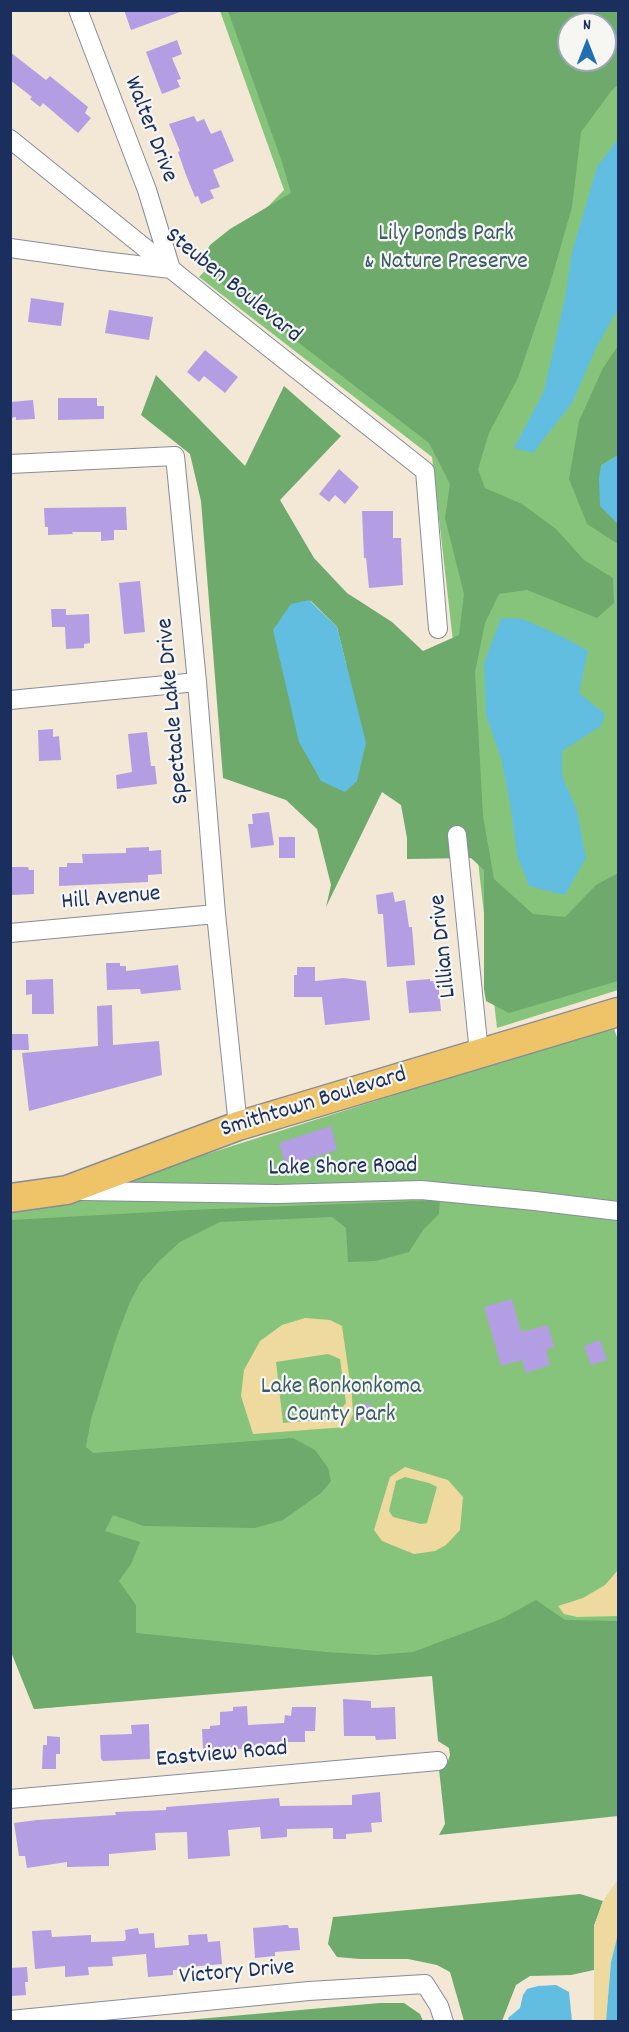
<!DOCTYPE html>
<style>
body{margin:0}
#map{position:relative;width:629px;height:2032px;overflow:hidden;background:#f3e8d5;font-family:Dekko,sans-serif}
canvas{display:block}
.frame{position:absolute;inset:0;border:12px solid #1b2f5e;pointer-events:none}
.north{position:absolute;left:557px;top:12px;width:60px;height:60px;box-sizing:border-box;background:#f6f6f2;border:2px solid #9ea6b7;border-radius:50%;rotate:0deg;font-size:16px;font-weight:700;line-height:24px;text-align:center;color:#1b2f5e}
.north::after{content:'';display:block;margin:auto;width:21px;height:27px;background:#1f6fb2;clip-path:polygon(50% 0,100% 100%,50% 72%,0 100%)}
</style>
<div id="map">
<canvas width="629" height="2032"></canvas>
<div class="frame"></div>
<div class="north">N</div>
</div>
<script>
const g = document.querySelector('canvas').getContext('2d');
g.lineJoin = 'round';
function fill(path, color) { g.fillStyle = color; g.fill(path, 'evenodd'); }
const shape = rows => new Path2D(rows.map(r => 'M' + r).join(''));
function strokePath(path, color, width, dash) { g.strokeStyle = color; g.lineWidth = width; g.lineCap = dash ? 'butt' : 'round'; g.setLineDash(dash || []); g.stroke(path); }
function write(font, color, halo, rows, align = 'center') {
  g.font = font + ' Dekko,sans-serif'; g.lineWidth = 4.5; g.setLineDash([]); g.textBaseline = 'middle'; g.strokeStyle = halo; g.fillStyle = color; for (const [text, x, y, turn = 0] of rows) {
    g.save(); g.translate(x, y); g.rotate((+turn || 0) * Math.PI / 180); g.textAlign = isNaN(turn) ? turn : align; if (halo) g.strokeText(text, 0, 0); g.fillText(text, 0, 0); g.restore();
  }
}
fill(shape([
 [220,11,618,11,618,990,497,1028,432,457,199,277,284,190],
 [569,24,605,24,605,60,569,60],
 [613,1026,618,1040,618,1657,34,1709,11,1650,11,1204,121,1181]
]), '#87c47b');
fill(shape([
 [228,11,618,11,618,85,612,90,581,132,572,207,550,284,518,378,489,433,478,469,485,488,522,504,556,529,584,560,613,578,614,603,597,618,527,590,499,594,485,623,475,672,483,816,494,879,533,914,565,917,596,885,618,873,618,981,509,1013,486,1001,484,989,484,870,471,858,407,859,407,838,401,805,382,792,326,907,331,885,317,829,286,800,223,778,201,501,190,454,141,415,156,375,245,466,284,386,341,436,280,500,314,558,347,593,392,622,423,651,459,635,464,594,445,518,450,484,429,443,208,273,203,257,210,245,230,229,291,193,282,162],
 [569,24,605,24,605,60,569,60],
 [310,600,337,627,347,668],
 [618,346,618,455,601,465,600,506,618,524,618,544,587,524,569,479,579,421,603,368],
 [440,1200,439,1214,423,1230,409,1252,376,1261,348,1262,346,1228,332,1217,220,1222,180,1242,159,1261,140,1283,129,1304,116,1339,91,1419,86,1447,93,1453,293,1438,315,1450,328,1468,331,1481,321,1493,283,1520,255,1528,144,1526,113,1515,105,1531,140,1542,131,1564,119,1581,136,1605,136,1633,326,1652,376,1655,413,1652,501,1619,536,1600,565,1620,618,1621,618,1816,439,1835,445,1824,439,1769,447,1764,450,1755,449,1748,438,1741,432,1676,34,1709,11,1652,11,1220,190,1210],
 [580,1894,603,1901,594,1926,594,1970,571,1975,530,1976,516,1985,502,2021,464,2021,450,1972,437,1965,408,1959,360,1959,337,1957,328,1944,333,1917],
 [380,2003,404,2003,420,2014,423,2021,175,2021]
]), '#6daa6b');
fill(shape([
 [305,1318,330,1320,342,1326,352,1396,353,1414,350,1421,346,1427,253,1434,241,1396,244,1370,260,1341,282,1325],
 [328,1354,340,1359,346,1403,332,1419,283,1423,276,1362],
 [405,1467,448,1480,463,1497,460,1530,446,1545,435,1551,414,1554,382,1541,374,1530,390,1477],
 [405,1477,429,1483,437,1487,427,1523,421,1524,393,1517,389,1511,396,1481],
 [618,1570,618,1616,577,1617,564,1614,558,1606,583,1598,605,1585],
 [618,1879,618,1934,611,1962,606,2021,594,2022,594,1926,603,1901]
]), '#eeda9e');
fill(shape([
 [618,139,618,309,597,346,572,403,533,453,514,448,544,391,565,298,572,252,597,167],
 [618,455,618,524,600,506,599,478,601,466],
 [309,600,337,627,366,743,357,781,345,792,321,781,299,742,273,630,291,604],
 [501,618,523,619,563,637,588,651,579,693,605,714,601,726,562,751,562,775,577,811,586,858,565,895,529,886,517,855,511,809,502,762,486,715,484,663],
 [618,1934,618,2021,606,2021,611,1962],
 [556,1985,569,1992,572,2021,509,2021,508,2018,520,2008,523,1995,527,1989,538,1986]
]), '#62bee0');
fill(shape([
 [124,10,180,10,180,12,131,30],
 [177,40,182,54,172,58,181,79,177,80,180,87,162,94,146,52],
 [10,52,46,80,50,76,88,107,85,113,91,118,78,133,43,103,40,107,30,99,32,97,10,80],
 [194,116,197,122,204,119,211,134,221,130,234,161,213,170,220,187,210,190,214,198,201,204,198,196,195,197,186,175,178,152,180,151,169,124],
 [31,298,64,303,61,326,28,322],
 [109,310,153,317,149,340,105,333],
 [205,350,238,377,225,393,204,376,199,382,187,372],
 [58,398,97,398,97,406,104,406,104,419,58,420],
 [33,400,35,419,16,420,16,417,10,418,10,402],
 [339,469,359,487,345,504,335,495,329,502,319,494],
 [126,507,127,530,114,530,114,540,101,541,101,532,72,532,73,534,48,535,48,527,45,527,44,508],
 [362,511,393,511,393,538,401,538,403,585,369,588,366,558,364,558],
 [140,581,145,632,124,634,119,583],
 [51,609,66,609,66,615,89,614,90,643,84,644,84,648,66,649,65,627,52,627],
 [53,729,53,737,59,736,61,760,39,761,38,730],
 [147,732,151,766,155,766,157,784,117,789,116,775,132,772,128,734],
 [269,812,274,845,251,848,248,824,253,824,252,814],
 [279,837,295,837,295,858,279,858],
 [149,847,149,851,161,850,162,874,148,875,148,882,59,886,59,867,67,867,67,863,83,863,82,854,126,853,126,848],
 [10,867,28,867,29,870,34,870,34,894,10,895],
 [393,892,395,902,405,900,409,927,412,927,415,965,387,967,383,914,378,914,376,895],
 [106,963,120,963,120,966,126,966,126,971,178,965,181,990,141,994,140,989,107,990],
 [297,967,315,967,315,981,344,978,366,981,370,1020,325,1025,322,997,294,997,294,975,297,975],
 [53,979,54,1014,32,1014,32,994,26,995,26,980],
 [430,979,430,981,438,981,441,1011,409,1013,406,981],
 [112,1005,113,1045,159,1041,162,1075,29,1111,22,1053,98,1046,97,1006],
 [10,1034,28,1034,29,1050,11,1050],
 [331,1126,337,1150,286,1166,279,1143],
 [512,1299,521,1332,548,1325,554,1347,546,1350,550,1365,526,1373,522,1360,501,1366,484,1307],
 [600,1340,607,1360,591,1365,584,1346],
 [370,1403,371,1419,358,1419,357,1404],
 [343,1699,371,1701,371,1708,395,1707,396,1739,376,1740,375,1736,344,1736],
 [247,1706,248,1725,284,1723,285,1715,291,1716,292,1707,316,1707,315,1731,305,1731,305,1742,267,1742,267,1749,203,1749,202,1729,210,1729,210,1726,220,1725,220,1712,233,1711,233,1707],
 [149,1724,150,1759,103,1761,101,1759,100,1735,132,1734,131,1725],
 [47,1736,60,1737,60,1754,56,1754,56,1769,42,1769,43,1745,47,1745],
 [380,1792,382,1822,371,1823,372,1832,346,1834,346,1839,333,1839,333,1828,287,1829,287,1837,261,1839,260,1827,228,1830,230,1856,188,1859,187,1832,155,1833,156,1850,109,1854,109,1866,67,1867,67,1862,27,1868,25,1856,19,1856,14,1823,37,1820,116,1815,115,1812,166,1810,166,1807,279,1798,280,1806,352,1805,352,1795],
 [285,1925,288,1925,289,1928,298,1928,300,1950,275,1952,275,1956,255,1958,253,1928],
 [138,1928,139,1934,154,1933,155,1948,189,1945,188,1935,207,1934,208,1942,220,1941,222,1964,177,1968,177,1970,173,1970,173,1975,148,1977,146,1954,112,1957,113,1966,88,1967,89,1975,65,1977,65,1966,35,1969,32,1931,51,1930,52,1937,91,1935,91,1942,124,1941,126,1939,125,1930],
 [27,1967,28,1982,25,1982,26,1995,11,1996,10,1968]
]), '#b39de3');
const street = shape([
 [10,139,228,315,425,471,438,629],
 [10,248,103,261,171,269,147,190,78,10],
 [10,464,175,456,197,682,216,914,238,1126],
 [10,700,197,682],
 [457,835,479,1053],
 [10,933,216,914],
 [82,1191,277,1194,421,1190,535,1201,618,1211],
 [10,1799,438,1761],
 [10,2020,309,1991,425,1984,439,2006,444,2022]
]);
const primary = shape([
 [10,1198,67,1190,238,1126,618,1012]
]);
strokePath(street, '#878c9a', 20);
strokePath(primary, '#878c9a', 31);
strokePath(street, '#fff', 18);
strokePath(primary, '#efc469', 28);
write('24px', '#1b2f5e', '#f6f6f2', [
 ["Walter Drive",149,130,69],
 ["Steuben Boulevard",232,287,39],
 ["Spectacle Lake Drive",175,711,-95],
 ["Hill Avenue",111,900,-5],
 ["Lillian Drive",445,946,-96],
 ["Smithtown Boulevard",314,1104,-17],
 ["Lake Shore Road",343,1169,-1],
 ["Eastview Road",222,1756,-5],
 ["Victory Drive",237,1974,-5]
]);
write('24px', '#3b5c67', '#f6f6f2', [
 ["Lily Ponds Park",446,236],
 ["& Nature Preserve",446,264],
 ["Lake Ronkonkoma",341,1389],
 ["County Park",341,1417]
]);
</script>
